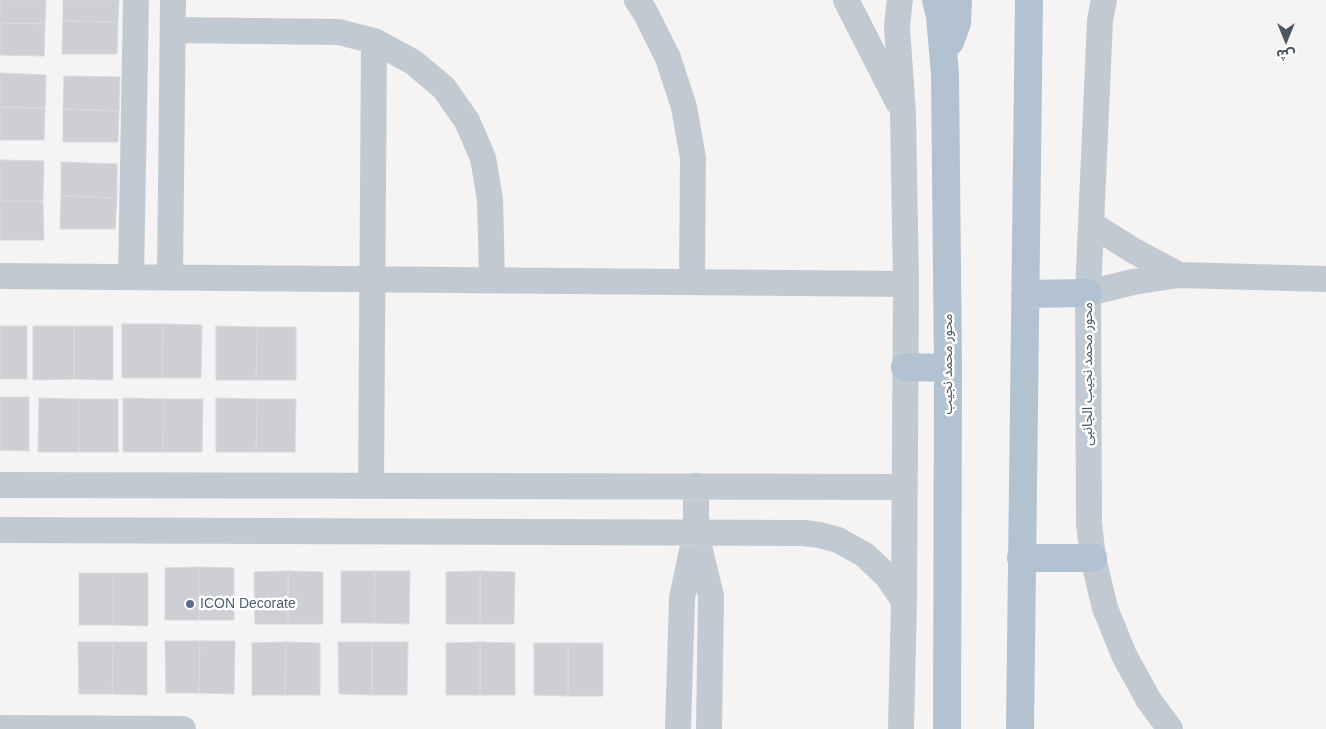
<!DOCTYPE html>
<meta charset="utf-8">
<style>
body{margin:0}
#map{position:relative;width:1326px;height:729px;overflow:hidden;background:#f5f3f3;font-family:Helvetica,"Noto Sans Arabic",sans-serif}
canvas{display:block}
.north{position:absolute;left:1261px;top:15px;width:50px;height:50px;-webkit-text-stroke:4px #fff;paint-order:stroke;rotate:180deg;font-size:14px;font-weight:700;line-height:20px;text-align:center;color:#4a5661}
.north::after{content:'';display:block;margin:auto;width:18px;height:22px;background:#4a5661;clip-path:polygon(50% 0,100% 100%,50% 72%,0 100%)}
</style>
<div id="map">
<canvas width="1326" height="729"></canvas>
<div class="north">ش</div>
</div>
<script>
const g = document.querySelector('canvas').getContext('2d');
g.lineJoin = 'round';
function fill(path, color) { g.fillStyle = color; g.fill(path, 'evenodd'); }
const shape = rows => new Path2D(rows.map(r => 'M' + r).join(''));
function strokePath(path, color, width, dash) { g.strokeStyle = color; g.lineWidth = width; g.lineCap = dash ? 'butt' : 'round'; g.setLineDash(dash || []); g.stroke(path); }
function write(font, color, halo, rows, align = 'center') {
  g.font = font + ' Helvetica,"Noto Sans Arabic",sans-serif'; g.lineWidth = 5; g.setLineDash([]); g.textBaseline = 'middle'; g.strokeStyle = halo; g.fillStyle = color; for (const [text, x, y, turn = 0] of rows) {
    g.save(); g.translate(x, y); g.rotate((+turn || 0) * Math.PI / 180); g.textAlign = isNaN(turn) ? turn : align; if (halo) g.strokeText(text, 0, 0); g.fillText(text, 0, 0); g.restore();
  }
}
const building = shape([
 [0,0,46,0,45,24,0,23,0,0],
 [63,0,119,0,118,22,63,21,63,0],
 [63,21,118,22,117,54,62,54,63,21],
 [0,23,45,24,44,56,0,55,0,23],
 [0,73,46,75,45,108,0,107,0,73],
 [64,76,120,77,119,111,63,109,64,76],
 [0,107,45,108,44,140,0,140,0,107],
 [63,109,119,111,118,142,63,142,63,109],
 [0,160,44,161,43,201,0,201,0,160],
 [61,162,117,164,117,198,61,196,61,162],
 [61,196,117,198,115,229,60,229,61,196],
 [0,201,43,201,44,240,0,240,0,201],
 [122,324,163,324,162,378,122,378,122,324],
 [163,324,202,325,201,378,162,378,163,324],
 [0,326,27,326,27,379,0,379,0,326],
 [33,326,74,326,74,379,33,380,33,326],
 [74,326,113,326,113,380,74,379,74,326],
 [216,326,257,327,256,380,216,380,216,326],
 [257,327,296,327,296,380,256,380,257,327],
 [0,397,29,397,29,451,0,450,0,397],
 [39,398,79,399,79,452,38,452,39,398],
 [123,398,164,399,163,452,123,452,123,398],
 [216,398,257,399,256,452,216,452,216,398],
 [79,399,118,399,118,452,79,452,79,399],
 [164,399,203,399,202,452,163,452,164,399],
 [257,399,296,399,295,452,256,452,257,399],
 [199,567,199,620,165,620,165,568,199,567],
 [199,567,234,568,234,620,199,620,199,567],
 [288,571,288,624,255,624,254,572,288,571],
 [288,571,323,572,323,624,288,624,288,571],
 [341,571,375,571,374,623,341,623,341,571],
 [375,571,410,571,409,624,374,623,375,571],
 [480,571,480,624,446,624,446,572,480,571],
 [480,571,515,572,514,624,480,624,480,571],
 [79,573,113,573,113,625,79,625,79,573],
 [113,573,148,573,148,626,113,625,113,573],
 [165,641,200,641,199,693,166,693,165,641],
 [200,641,235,641,234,694,199,693,200,641],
 [78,642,113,642,112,694,79,694,78,642],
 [113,642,147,642,147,695,112,694,113,642],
 [286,642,285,695,252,695,252,643,286,642],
 [286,642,320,643,320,695,285,695,286,642],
 [338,642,372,642,372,695,339,694,338,642],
 [372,642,408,642,407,695,372,695,372,642],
 [480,642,480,695,446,695,446,643,480,642],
 [480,642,515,643,515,695,480,695,480,642],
 [534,643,568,643,568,696,534,695,534,643],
 [568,643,603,643,603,696,568,696,568,643]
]);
fill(building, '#cdcfd5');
strokePath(building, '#d7d9de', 1);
strokePath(shape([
 [637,0,645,12,668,58,684,107,693,158,692,282],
 [846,0,898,102],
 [900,0,899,6,897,28,903,113,906,284,904,601,901,729],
 [1104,0,1100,20,1088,293,1089,524,1093,558,1105,608,1124,655,1148,699,1170,729],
 [173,30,339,32,374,41,413,62,444,88,467,121,483,158,490,199,492,280],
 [1091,224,1134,251,1179,275],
 [0,276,906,284],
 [131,277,136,0],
 [170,277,173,0],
 [1088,293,1133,282,1179,275,1326,279],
 [0,485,905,487],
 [371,486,374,41],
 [0,530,804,533,820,535,838,540,865,555,887,576,904,601],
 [697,538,711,596,709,729],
 [0,728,183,729],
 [678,729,682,598,696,532,696,486]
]), '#c1cad2', 26);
strokePath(shape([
 [936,0,940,16,945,74,948,368,947,729],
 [950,42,957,23,958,0],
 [1025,294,1088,293],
 [905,367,948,368],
 [1021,558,1093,558],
 [1020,729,1029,0]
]), '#b3c2d1', 28);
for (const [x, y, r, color] of [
 [190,604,5,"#5c6f8a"]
]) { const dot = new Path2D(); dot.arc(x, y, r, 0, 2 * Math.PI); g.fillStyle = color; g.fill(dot); strokePath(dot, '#fff', 2); }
write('14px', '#4a5661', '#fff', [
 ["محور محمد نجيب",948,364,-90],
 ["محور محمد نجيب الجانبى",1088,374,-90]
]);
write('14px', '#4e5e75', '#fff', [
 ["ICON Decorate",200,604]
], 'left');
</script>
